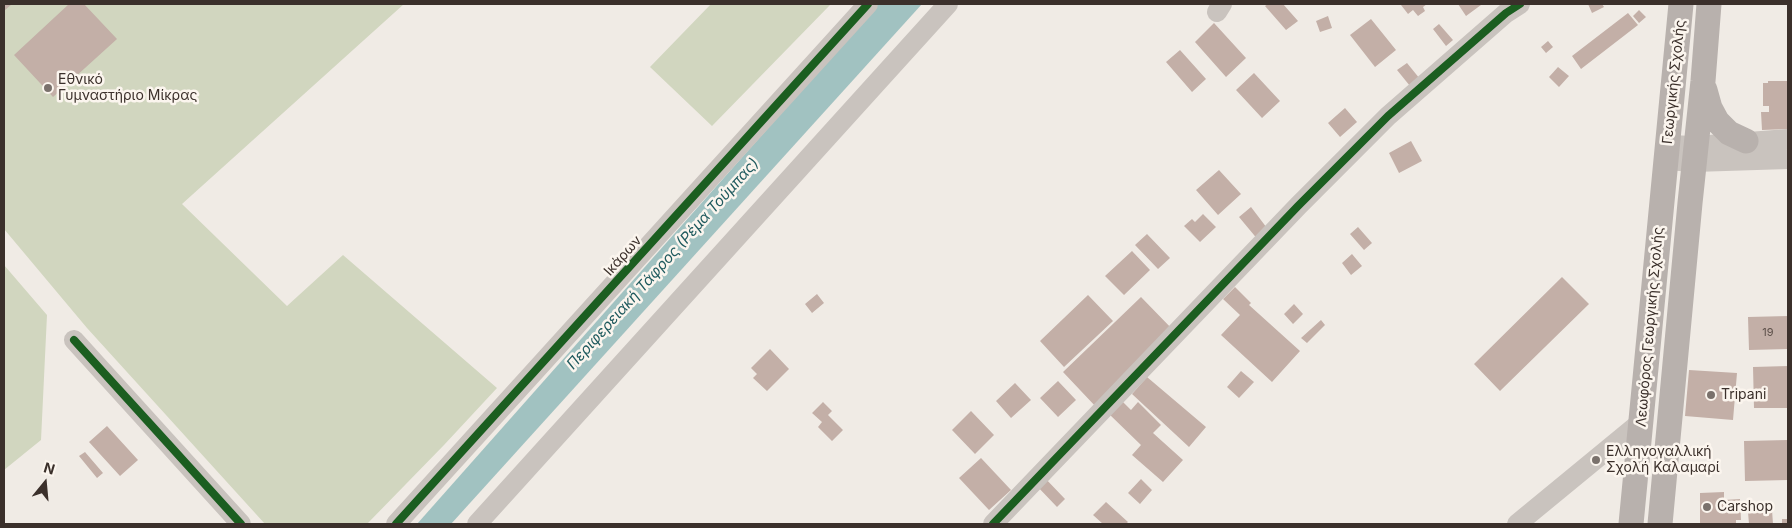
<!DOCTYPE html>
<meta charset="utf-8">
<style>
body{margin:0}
#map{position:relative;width:1792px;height:528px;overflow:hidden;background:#f0ebe5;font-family:Inter,sans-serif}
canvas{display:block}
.frame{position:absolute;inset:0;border:5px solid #3b302b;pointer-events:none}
.north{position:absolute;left:20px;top:458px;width:50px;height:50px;-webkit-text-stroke:4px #fbf5ee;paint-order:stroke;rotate:17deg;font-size:14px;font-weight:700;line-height:20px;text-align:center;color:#3b302b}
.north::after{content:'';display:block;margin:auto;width:18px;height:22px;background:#3b302b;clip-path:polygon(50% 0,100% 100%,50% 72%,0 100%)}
</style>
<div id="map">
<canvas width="1792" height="528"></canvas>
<div class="frame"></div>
<div class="north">N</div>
</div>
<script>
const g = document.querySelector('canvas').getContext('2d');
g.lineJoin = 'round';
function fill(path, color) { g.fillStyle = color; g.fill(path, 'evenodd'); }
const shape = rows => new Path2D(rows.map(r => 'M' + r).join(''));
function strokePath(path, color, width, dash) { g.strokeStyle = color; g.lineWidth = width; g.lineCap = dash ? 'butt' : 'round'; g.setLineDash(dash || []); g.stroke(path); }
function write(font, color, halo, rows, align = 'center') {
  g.font = font + ' Inter,sans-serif'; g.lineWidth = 5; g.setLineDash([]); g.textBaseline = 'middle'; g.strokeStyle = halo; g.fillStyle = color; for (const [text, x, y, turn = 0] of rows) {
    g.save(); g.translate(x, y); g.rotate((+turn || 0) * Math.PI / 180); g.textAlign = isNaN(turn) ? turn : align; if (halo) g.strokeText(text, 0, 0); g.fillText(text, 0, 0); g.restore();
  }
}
fill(shape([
 [4,4,404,4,182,204,287,306,343,255,497,388,444,445,367,524,265,524,87,328,4,229],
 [711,4,831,4,712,126,650,67],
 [4,265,47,315,41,440,4,470]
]), '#d1d6bf');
fill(shape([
 [878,4,922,4,451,524,417,524]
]), '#a1c2c1');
fill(shape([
 [4,4,12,4,4,11],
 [69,4,84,4,117,39,53,97,14,55],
 [1268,4,1283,4,1298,21,1286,30,1265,6],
 [1402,4,1427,4,1423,7,1425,11,1418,16,1413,10,1408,14,1401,5],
 [1458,4,1480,4,1481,5,1466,16],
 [1588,4,1602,4,1604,7,1592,13],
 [1639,10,1646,17,1639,23,1633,16],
 [1628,13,1638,25,1581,69,1572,56],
 [1328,16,1332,28,1320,32,1316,21],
 [1371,19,1396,50,1375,67,1350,35],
 [1214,23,1246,58,1226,77,1195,42],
 [1439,24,1453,40,1446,46,1433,29],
 [1548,41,1553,47,1546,53,1541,47],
 [1180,50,1206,79,1192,92,1166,62],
 [1407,63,1420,79,1410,86,1397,70],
 [1558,67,1569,76,1559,87,1549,77],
 [1254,73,1280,101,1262,118,1236,90],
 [1768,81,1788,81,1788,129,1762,130,1761,112,1769,112,1769,106,1763,106,1763,83,1768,83],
 [1345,108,1357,122,1340,137,1328,123],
 [1411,141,1422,161,1399,173,1389,153],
 [1219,170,1241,194,1218,215,1196,190],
 [1251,207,1270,232,1259,241,1239,217],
 [1203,214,1216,227,1200,242,1184,226,1192,219,1195,222],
 [1358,227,1372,243,1364,250,1350,234],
 [1147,234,1170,258,1158,269,1135,245],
 [1132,251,1150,270,1124,295,1105,276],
 [1352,254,1362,266,1351,275,1342,263],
 [1562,277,1589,304,1500,391,1474,364],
 [1235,287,1251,303,1249,305,1300,351,1272,382,1221,335,1240,315,1223,299],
 [817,294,824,303,812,313,805,304],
 [1088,295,1113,321,1064,367,1040,341],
 [1141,297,1176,333,1097,408,1063,372],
 [1294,304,1303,314,1293,324,1284,314],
 [1788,316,1788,349,1749,350,1748,317],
 [1321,320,1325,325,1307,343,1301,338],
 [770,349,789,369,767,391,753,378,757,374,751,368],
 [1788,366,1788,408,1754,408,1753,367],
 [1689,370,1737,373,1733,420,1685,416],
 [1241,371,1254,382,1239,398,1227,387],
 [1147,377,1206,427,1189,447,1132,394],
 [1058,381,1076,400,1058,417,1040,398],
 [1015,383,1031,400,1011,418,996,401],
 [1122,401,1131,410,1138,402,1161,425,1153,433,1183,460,1163,482,1132,455,1141,445,1109,414],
 [823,402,832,411,828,415,843,430,832,441,818,427,822,422,812,413],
 [971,411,994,435,975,454,952,430],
 [107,426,138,460,120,476,89,442],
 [1788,440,1788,480,1745,481,1744,441],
 [85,452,103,473,97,478,79,456],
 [981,458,1011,490,989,510,959,478],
 [1043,476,1065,499,1057,507,1035,484],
 [1141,479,1152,490,1140,504,1128,493],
 [1724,492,1724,500,1740,499,1741,520,1736,520,1736,524,1700,524,1700,493],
 [1106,502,1128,522,1126,524,1103,524,1093,515],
 [1772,510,1773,524,1749,524,1748,512],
 [1782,519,1788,519,1788,524,1782,524]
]), '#c3afa7');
strokePath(shape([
 [1217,12,1222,4],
 [1667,145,1696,146,1788,139],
 [1666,160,1694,162,1788,159],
 [74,340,241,524],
 [396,524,868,4],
 [477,524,948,4],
 [993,524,1298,206,1388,116,1506,13,1520,4],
 [1517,524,1641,422]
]), '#c9c3be', 20);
strokePath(shape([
 [1705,90,1710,108,1717,121,1729,133,1746,141],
 [1631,524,1681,4],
 [1660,524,1690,203,1703,81,1709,4]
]), '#b8b1ad', 25);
strokePath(shape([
 [74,340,241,524],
 [396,524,868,4],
 [993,524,1298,206,1388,116,1506,13,1520,4]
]), '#1b5e20', 8);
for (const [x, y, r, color] of [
 [48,88,5,"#7a716c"],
 [1711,395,5,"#7a716c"],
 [1596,460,5,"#7a716c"],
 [1707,507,5,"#7a716c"]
]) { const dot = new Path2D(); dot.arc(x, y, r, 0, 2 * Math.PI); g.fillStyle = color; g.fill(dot); strokePath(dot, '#fbf5ee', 2); }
write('11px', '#5d504a', null, [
 ["19",1768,333]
]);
write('14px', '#3b302b', '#fbf5ee', [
 ["Εθνικό",58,80],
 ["Γυμναστήριο Μίκρας",58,96],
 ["Tripani",1721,395],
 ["Ελληνογαλλική",1606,452],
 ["Σχολή Καλαμαρί",1606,468],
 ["Carshop",1717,507]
], 'left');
write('14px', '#3b302b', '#fbf5ee', [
 ["Γεωργικής Σχολής",1674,82,-84],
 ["Ικάρων",623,256,-48],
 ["Λεωφόρος Γεωργικής Σχολής",1650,327,-85]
]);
write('italic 15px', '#1f5a5e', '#fbf5ee', [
 ["Περιφερειακή Τάφρος (Ρέμα Τούμπας)",663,264,-48]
]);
</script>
